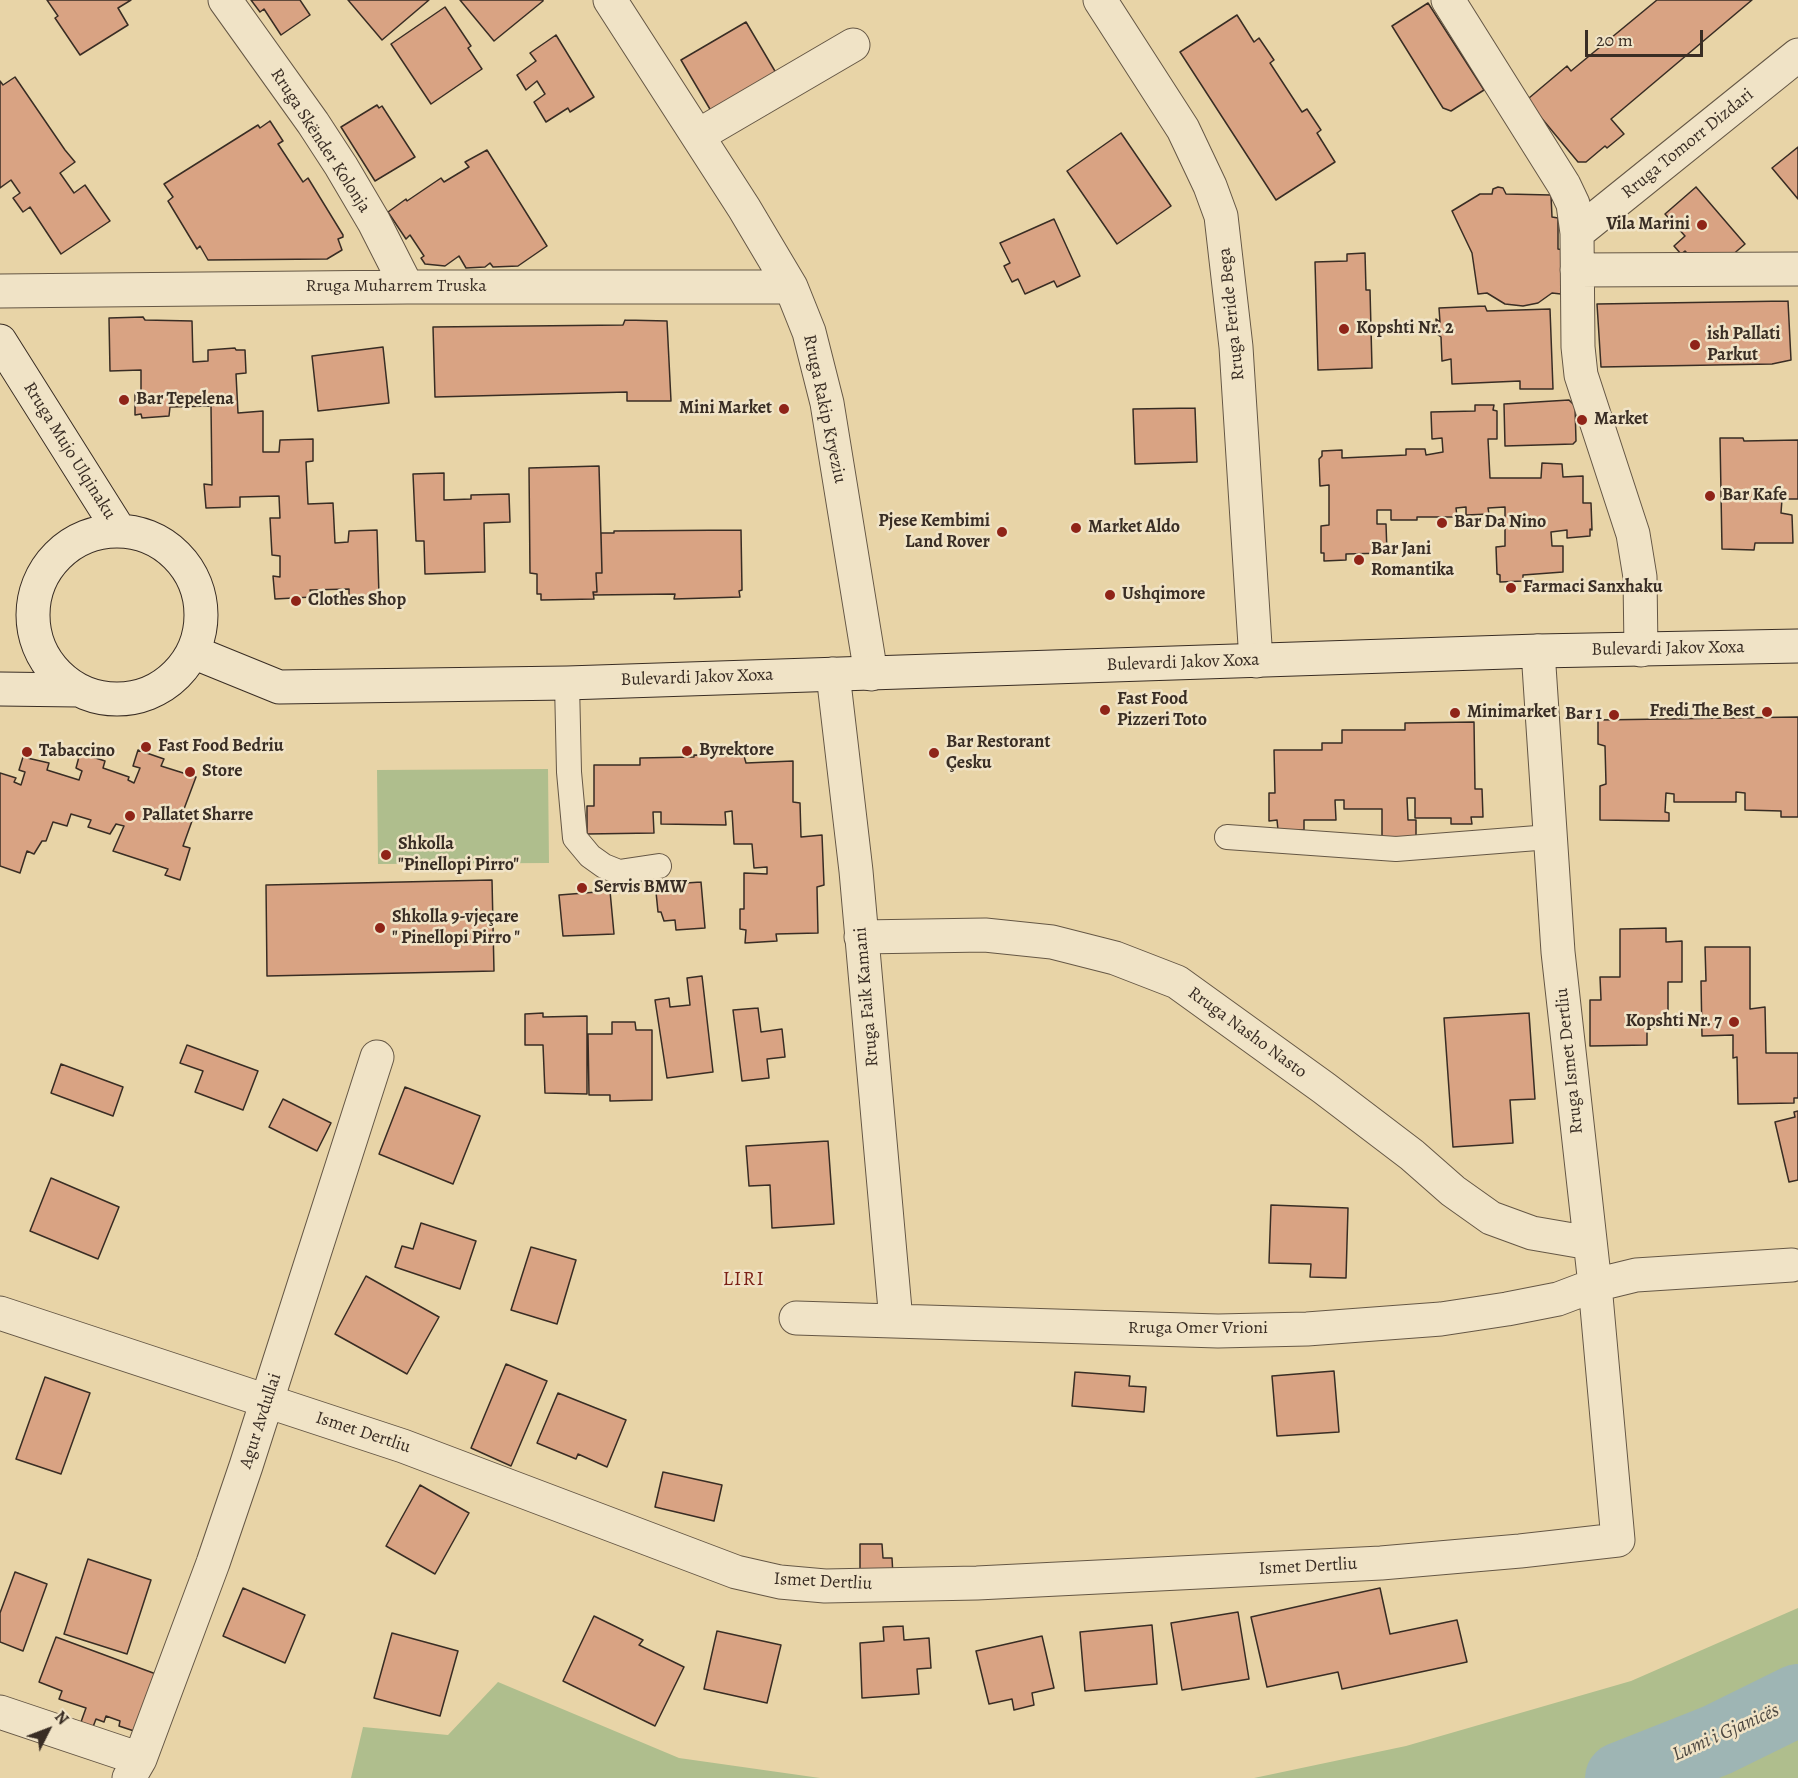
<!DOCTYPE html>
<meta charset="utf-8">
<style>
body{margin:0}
#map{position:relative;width:1798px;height:1778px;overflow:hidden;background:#e8d4a7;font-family:Alegreya,serif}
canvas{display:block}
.north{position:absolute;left:18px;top:1700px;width:60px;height:60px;-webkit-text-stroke:4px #f0e3c6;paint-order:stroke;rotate:48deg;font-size:16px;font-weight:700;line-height:24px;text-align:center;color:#392d24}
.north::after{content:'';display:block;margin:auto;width:21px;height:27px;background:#392d24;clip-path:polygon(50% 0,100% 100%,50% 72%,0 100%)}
.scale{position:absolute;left:1585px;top:30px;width:118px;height:27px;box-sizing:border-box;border:3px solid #392d24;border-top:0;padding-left:8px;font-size:18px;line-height:21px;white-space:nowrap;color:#392d24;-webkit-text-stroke:4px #f0e3c6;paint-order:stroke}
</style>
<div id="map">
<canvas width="1798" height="1778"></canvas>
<div class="north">N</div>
<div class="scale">20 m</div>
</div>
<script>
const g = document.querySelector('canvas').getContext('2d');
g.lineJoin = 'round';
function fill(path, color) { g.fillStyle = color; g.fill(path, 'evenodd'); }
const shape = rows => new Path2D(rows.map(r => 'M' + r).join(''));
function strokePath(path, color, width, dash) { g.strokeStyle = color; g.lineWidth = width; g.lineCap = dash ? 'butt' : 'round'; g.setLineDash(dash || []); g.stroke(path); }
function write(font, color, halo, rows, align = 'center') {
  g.font = font + ' Alegreya,serif'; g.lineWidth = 5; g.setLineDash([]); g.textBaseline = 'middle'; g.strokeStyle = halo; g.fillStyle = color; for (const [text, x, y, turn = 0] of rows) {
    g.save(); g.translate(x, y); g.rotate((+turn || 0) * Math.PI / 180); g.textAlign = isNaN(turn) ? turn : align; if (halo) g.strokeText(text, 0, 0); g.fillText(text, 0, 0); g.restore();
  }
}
fill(shape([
 [548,769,549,863,378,864,377,770],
 [1798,1608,1798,1778,1254,1778,1406,1746,1631,1681],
 [498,1682,679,1758,820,1778,351,1778,363,1727,448,1735]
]), '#afbe8d');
strokePath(shape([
 [1621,1778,1717,1740,1798,1700]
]), '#9eb5b4', 72);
const building = shape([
 [47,0,131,0,118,8,128,25,80,55,55,18,58,16,47,0],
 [251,0,300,0,310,15,281,35,264,9,260,12,251,0],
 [348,0,429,0,382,40,348,0],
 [460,0,543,0,543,1,494,41,460,0],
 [1657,0,1752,0,1611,119,1624,134,1607,148,1605,146,1586,162,1578,162,1529,103,1529,98,1567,66,1571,71,1657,0],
 [1428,3,1484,90,1451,111,1443,108,1392,26,1428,3],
 [445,7,471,46,468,48,482,69,431,104,391,44,445,7],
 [1237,15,1254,42,1259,38,1274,60,1270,63,1302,112,1307,109,1321,130,1317,133,1335,162,1276,200,1180,52,1237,15],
 [746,22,782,83,717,121,681,60,746,22],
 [556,35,594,97,570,112,568,108,546,122,534,102,545,94,537,81,526,90,517,75,536,61,530,53,556,35],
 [15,77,65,150,75,162,60,173,74,193,85,185,110,221,61,254,30,207,23,212,13,198,20,193,11,180,0,188,0,81,3,85,15,77],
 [377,105,379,108,382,106,415,157,375,181,341,127,377,105],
 [270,121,283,141,278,144,303,182,308,178,343,235,343,237,338,239,342,250,327,259,208,260,200,246,197,249,168,201,173,197,164,184,258,125,260,128,270,121],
 [1121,133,1171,206,1117,244,1067,171,1121,133],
 [1798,147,1798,199,1772,168,1798,147],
 [487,150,547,246,518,266,493,267,490,263,485,267,466,268,459,256,445,266,425,264,421,258,424,256,410,235,406,239,388,212,406,199,407,201,441,178,444,182,469,167,465,162,487,150],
 [1498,187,1503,188,1506,194,1551,195,1552,217,1558,218,1558,249,1563,250,1561,294,1552,293,1538,303,1523,306,1505,304,1487,293,1478,294,1472,253,1452,211,1480,194,1492,194,1493,189,1498,187],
 [1696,187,1745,244,1730,257,1688,254,1685,251,1681,254,1674,246,1685,236,1665,214,1696,187],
 [1054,219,1080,276,1057,287,1054,281,1025,294,1018,279,1012,282,1004,266,1010,263,1000,243,1054,219],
 [1365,253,1366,290,1370,290,1372,368,1318,370,1315,262,1347,261,1347,254,1365,253],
 [1788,301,1791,360,1772,364,1601,367,1597,304,1788,301],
 [1485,306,1487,311,1550,309,1553,389,1520,389,1520,381,1452,384,1451,359,1442,361,1441,337,1437,334,1436,319,1440,322,1439,308,1485,306],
 [143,317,145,320,192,321,193,362,208,361,208,350,235,348,236,350,245,350,246,373,236,374,238,413,263,411,263,452,279,452,280,440,313,439,313,461,306,462,308,504,333,503,335,543,348,542,349,531,377,530,379,596,349,598,349,589,310,590,312,597,275,599,273,576,280,577,280,556,272,555,270,518,280,518,279,496,240,497,240,507,206,508,204,484,212,485,211,406,170,407,169,416,142,418,141,414,135,415,135,394,141,394,141,370,110,371,109,318,143,317],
 [625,320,667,321,671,401,627,401,627,392,435,397,433,327,623,325,625,320],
 [383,347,389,403,318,411,312,356,383,347],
 [1569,400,1575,406,1576,441,1573,444,1505,446,1504,404,1569,400],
 [1475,405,1494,405,1493,410,1497,411,1497,439,1488,439,1490,478,1541,478,1542,463,1562,464,1563,477,1583,476,1583,503,1591,503,1592,530,1590,529,1590,536,1567,538,1567,530,1551,532,1552,546,1563,546,1563,572,1523,575,1523,581,1500,582,1500,575,1497,574,1496,547,1505,546,1505,507,1488,508,1489,514,1466,515,1466,507,1456,508,1457,517,1417,517,1417,520,1391,520,1391,510,1377,510,1377,524,1386,524,1387,553,1346,554,1346,560,1324,561,1324,553,1321,553,1321,526,1329,525,1329,485,1320,486,1319,459,1322,456,1322,451,1342,450,1342,458,1406,455,1406,449,1425,449,1426,455,1443,452,1442,438,1432,439,1431,412,1475,411,1475,405],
 [1195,408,1197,462,1135,464,1133,409,1195,408],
 [1720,438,1743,438,1744,441,1798,440,1798,499,1782,499,1781,513,1792,515,1793,543,1755,543,1754,550,1722,549,1720,438],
 [599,466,602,573,596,573,597,592,593,592,594,599,541,600,541,594,537,594,537,574,530,573,529,468,599,466],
 [444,473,444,500,471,499,471,495,509,494,510,522,484,523,485,572,425,574,424,541,416,541,413,474,444,473],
 [741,530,742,590,739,591,740,597,674,599,675,594,594,595,593,592,597,592,596,573,602,573,601,533,614,533,614,531,741,530],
 [1798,717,1798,817,1781,817,1781,811,1745,810,1745,793,1736,792,1736,802,1674,802,1674,794,1666,793,1665,812,1669,813,1669,821,1600,820,1600,786,1606,784,1605,746,1598,744,1598,720,1798,717],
 [1474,722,1475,789,1482,789,1483,817,1471,817,1472,824,1451,824,1451,818,1415,818,1415,798,1407,798,1408,820,1416,820,1416,839,1382,840,1382,809,1344,809,1344,800,1335,800,1336,820,1304,820,1304,830,1278,830,1277,820,1269,821,1269,793,1275,793,1274,750,1322,750,1322,743,1342,743,1342,730,1405,730,1405,723,1474,722],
 [138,750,164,759,161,766,196,777,181,817,192,821,183,846,190,848,180,880,165,875,168,869,113,851,124,826,116,824,110,834,88,827,91,820,71,814,67,826,53,822,46,841,42,841,34,854,27,851,20,873,0,866,0,773,16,778,14,782,21,785,25,772,19,770,23,757,49,763,47,770,79,780,82,771,76,768,80,753,105,761,103,768,129,777,128,780,134,783,140,768,133,766,138,750],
 [694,755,744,756,746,763,793,761,793,802,800,803,801,837,822,835,824,885,817,887,818,933,776,934,777,941,745,943,746,930,740,929,740,909,744,909,744,873,767,874,767,867,754,868,752,844,734,844,732,811,725,812,726,825,661,824,661,812,653,812,654,833,587,834,587,806,594,806,594,765,640,765,640,758,694,757,694,755],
 [492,880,494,971,267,976,266,885,492,880],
 [701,882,705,928,676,930,675,920,664,921,661,912,658,912,656,892,672,890,671,884,701,882],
 [610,891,614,934,563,936,559,895,610,891],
 [1666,928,1666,942,1682,941,1682,982,1668,982,1668,1027,1647,1027,1647,1045,1590,1046,1590,1000,1601,1000,1600,977,1620,977,1620,929,1666,928],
 [1705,947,1750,947,1750,1009,1765,1007,1766,1053,1798,1053,1798,1098,1794,1098,1794,1103,1738,1104,1737,1057,1733,1058,1733,1035,1702,1036,1701,981,1706,981,1705,947],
 [702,976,713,1072,667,1078,655,1000,669,998,670,1007,690,1005,687,978,702,976],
 [758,1008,761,1032,782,1029,785,1057,767,1059,769,1078,742,1081,733,1010,758,1008],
 [543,1013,543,1017,587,1016,587,1094,545,1093,543,1045,525,1045,525,1014,543,1013],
 [1529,1013,1535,1099,1510,1100,1513,1143,1453,1147,1444,1018,1529,1013],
 [612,1022,635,1022,636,1030,652,1030,652,1100,610,1101,610,1095,589,1095,588,1034,612,1034,612,1022],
 [187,1045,258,1071,243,1110,195,1092,203,1071,180,1063,187,1045],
 [61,1064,123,1087,113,1116,51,1093,61,1064],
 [405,1087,480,1116,453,1184,379,1154,405,1087],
 [283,1099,331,1123,317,1151,269,1127,283,1099],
 [1798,1111,1798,1180,1789,1182,1775,1122,1795,1117,1794,1112,1798,1111],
 [828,1141,834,1224,772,1228,770,1185,749,1186,746,1146,828,1141],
 [51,1178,119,1207,98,1259,30,1231,51,1178],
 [1271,1205,1348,1208,1346,1278,1310,1277,1311,1264,1269,1263,1271,1205],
 [421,1223,476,1241,460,1289,395,1267,402,1246,413,1249,421,1223],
 [531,1247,576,1260,557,1324,511,1310,531,1247],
 [366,1276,439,1317,407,1374,335,1334,366,1276],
 [506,1364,547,1381,511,1466,471,1448,506,1364],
 [1334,1371,1339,1432,1277,1436,1272,1376,1334,1371],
 [1075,1372,1130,1376,1129,1386,1146,1387,1144,1412,1072,1406,1075,1372],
 [45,1377,90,1393,61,1474,16,1459,45,1377],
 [558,1393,626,1420,607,1467,578,1454,576,1459,537,1443,558,1393],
 [663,1472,722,1485,714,1521,655,1507,663,1472],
 [420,1485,469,1513,435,1574,386,1546,420,1485],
 [860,1544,882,1544,883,1558,892,1558,893,1576,860,1577,860,1544],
 [88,1559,151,1580,127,1654,64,1634,88,1559],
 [15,1572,47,1584,23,1651,0,1642,0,1613,15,1572],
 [243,1588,305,1615,285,1663,223,1636,243,1588],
 [1380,1588,1390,1634,1457,1620,1467,1662,1342,1689,1338,1672,1267,1687,1251,1617,1380,1588],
 [1238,1612,1249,1679,1182,1690,1171,1623,1238,1612],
 [594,1616,643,1640,639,1645,684,1667,655,1726,563,1681,594,1616],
 [1152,1625,1157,1684,1085,1691,1080,1632,1152,1625],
 [903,1626,904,1640,929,1638,931,1668,917,1669,919,1694,862,1698,860,1643,884,1641,883,1627,903,1626],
 [717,1631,781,1645,767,1703,704,1689,717,1631],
 [392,1633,458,1651,440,1716,374,1698,392,1633],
 [1042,1636,1054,1688,1032,1693,1034,1705,1014,1710,1012,1699,989,1704,976,1651,1042,1636],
 [56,1637,164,1677,143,1734,119,1726,120,1721,106,1716,104,1722,96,1719,93,1727,81,1722,86,1708,59,1699,62,1691,39,1682,56,1637]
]);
fill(building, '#d9a383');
strokePath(building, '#392d24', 1.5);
const lane = shape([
 [567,683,569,772,575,838,590,856,604,866,619,872,659,866],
 [1227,837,1396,849,1550,837]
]);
const street = shape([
 [225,0,313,123,341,166,374,222,407,287],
 [610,0,744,208,791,287,809,332,827,403,871,674],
 [1100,0,1183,129,1210,186,1221,216,1236,347,1256,661],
 [1448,0,1564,185,1573,204,1577,233,1578,347,1581,375,1633,534,1640,577,1641,650],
 [699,135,853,45],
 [1577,233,1798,55],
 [1577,270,1798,269],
 [0,291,407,287,791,287],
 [833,674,856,871,896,1321],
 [861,937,985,935,1052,942,1115,958,1177,982,1324,1088,1412,1155,1453,1191,1491,1218,1532,1233,1590,1243],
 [0,1313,403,1446,736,1572,780,1582,825,1586,977,1583,1381,1563,1520,1551,1618,1540,1595,1285,1558,952,1538,651],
 [796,1318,1218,1331,1307,1329,1441,1319,1507,1309,1558,1299,1595,1285,1636,1275,1792,1265],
 [0,1712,140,1759],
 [129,1778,140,1759,213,1563,246,1466,377,1057]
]);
const secondary = shape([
 [0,341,119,530],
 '33 615a84 84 0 1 1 168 0a84 84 0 1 1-168 0Z',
 [193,652,279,687,567,683,1538,651,1798,646],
 [0,689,78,690]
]);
strokePath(lane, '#655745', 26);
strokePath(street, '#655745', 35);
strokePath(secondary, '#392d24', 35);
strokePath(lane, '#f0e3c6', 24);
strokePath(street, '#f0e3c6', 33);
strokePath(secondary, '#f0e3c6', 33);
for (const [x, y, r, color] of [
 [1702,225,6,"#8f2418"],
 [1344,329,6,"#8f2418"],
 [1695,345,6,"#8f2418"],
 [124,400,6,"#8f2418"],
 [784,409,6,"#8f2418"],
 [1582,420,6,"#8f2418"],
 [1710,496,6,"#8f2418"],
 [1442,523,6,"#8f2418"],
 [1076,528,6,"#8f2418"],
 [1002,532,6,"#8f2418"],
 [1359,560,6,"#8f2418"],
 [1511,588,6,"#8f2418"],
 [1110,595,6,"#8f2418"],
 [296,601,6,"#8f2418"],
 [1105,710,6,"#8f2418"],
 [1767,712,6,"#8f2418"],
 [1455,713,6,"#8f2418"],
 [1614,715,6,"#8f2418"],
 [146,747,6,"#8f2418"],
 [687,751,6,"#8f2418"],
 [27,752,6,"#8f2418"],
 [934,753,6,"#8f2418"],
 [190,772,6,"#8f2418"],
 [130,816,6,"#8f2418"],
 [386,855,6,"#8f2418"],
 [582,888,6,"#8f2418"],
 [380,928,6,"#8f2418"],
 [1734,1022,6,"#8f2418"]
]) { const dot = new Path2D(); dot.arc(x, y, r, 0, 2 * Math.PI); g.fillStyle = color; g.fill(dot); strokePath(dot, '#f0e3c6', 2); }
write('18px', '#392d24', '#f0e3c6', [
 ["Rruga Skënder Kolonja",320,141,57],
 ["Rruga Tomorr Dizdari",1688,144,-39],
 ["Rruga Muharrem Truska",396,287],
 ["Rruga Feride Bega",1232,314,-96],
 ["Rruga Rakip Kryeziu",824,409,78],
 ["Rruga Mujo Ulqinaku",69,451,58],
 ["Bulevardi Jakov Xoxa",1668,649,-1],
 ["Bulevardi Jakov Xoxa",1183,663,-2],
 ["Bulevardi Jakov Xoxa",697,678,-2],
 ["Rruga Faik Kamani",867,997,-95],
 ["Rruga Nasho Nasto",1247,1033,36],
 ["Rruga Ismet Dertliu",1570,1061,-96],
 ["Rruga Omer Vrioni",1198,1329],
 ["Agur Avdullai",261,1421,-72],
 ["Ismet Dertliu",363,1433,18],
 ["Ismet Dertliu",1308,1567,-3],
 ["Ismet Dertliu",823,1582,3]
]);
write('bold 18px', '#392d24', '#f0e3c6', [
 ["Vila Marini",1690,225,"right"],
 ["Kopshti Nr. 2",1356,329],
 ["ish Pallati",1707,335],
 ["Parkut",1707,356],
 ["Bar Tepelena",136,400],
 ["Mini Market",772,409,"right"],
 ["Market",1594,420],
 ["Bar Kafe",1722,496],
 ["Pjese Kembimi",990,522,"right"],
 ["Land Rover",990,543,"right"],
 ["Bar Da Nino",1454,523],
 ["Market Aldo",1088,528],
 ["Bar Jani",1371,550],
 ["Romantika",1371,571],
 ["Farmaci Sanxhaku",1523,588],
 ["Ushqimore",1122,595],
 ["Clothes Shop",308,601],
 ["Fast Food",1117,700],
 ["Pizzeri Toto",1117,721],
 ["Fredi The Best",1755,712,"right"],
 ["Minimarket",1467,713],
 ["Bar 1",1602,715,"right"],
 ["Bar Restorant",946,743],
 ["Çesku",946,764],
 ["Fast Food Bedriu",158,747],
 ["Byrektore",699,751],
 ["Tabaccino",39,752],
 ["Store",202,772],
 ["Pallatet Sharre",142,816],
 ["Shkolla",398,845],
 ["\"Pinellopi Pirro\"",398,866],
 ["Servis BMW",594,888],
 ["Shkolla 9-vjeçare",392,918],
 ["\" Pinellopi Pirro \"",392,939],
 ["Kopshti Nr. 7",1722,1022,"right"]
], 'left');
g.letterSpacing = '1.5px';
write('20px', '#7a1f14', '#f0e3c6', [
 ["LIRI",744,1280]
]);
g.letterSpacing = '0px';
write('italic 20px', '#4d4841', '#f0e3c6', [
 ["Lumi i Gjanicës",1726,1733,-24]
]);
</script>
